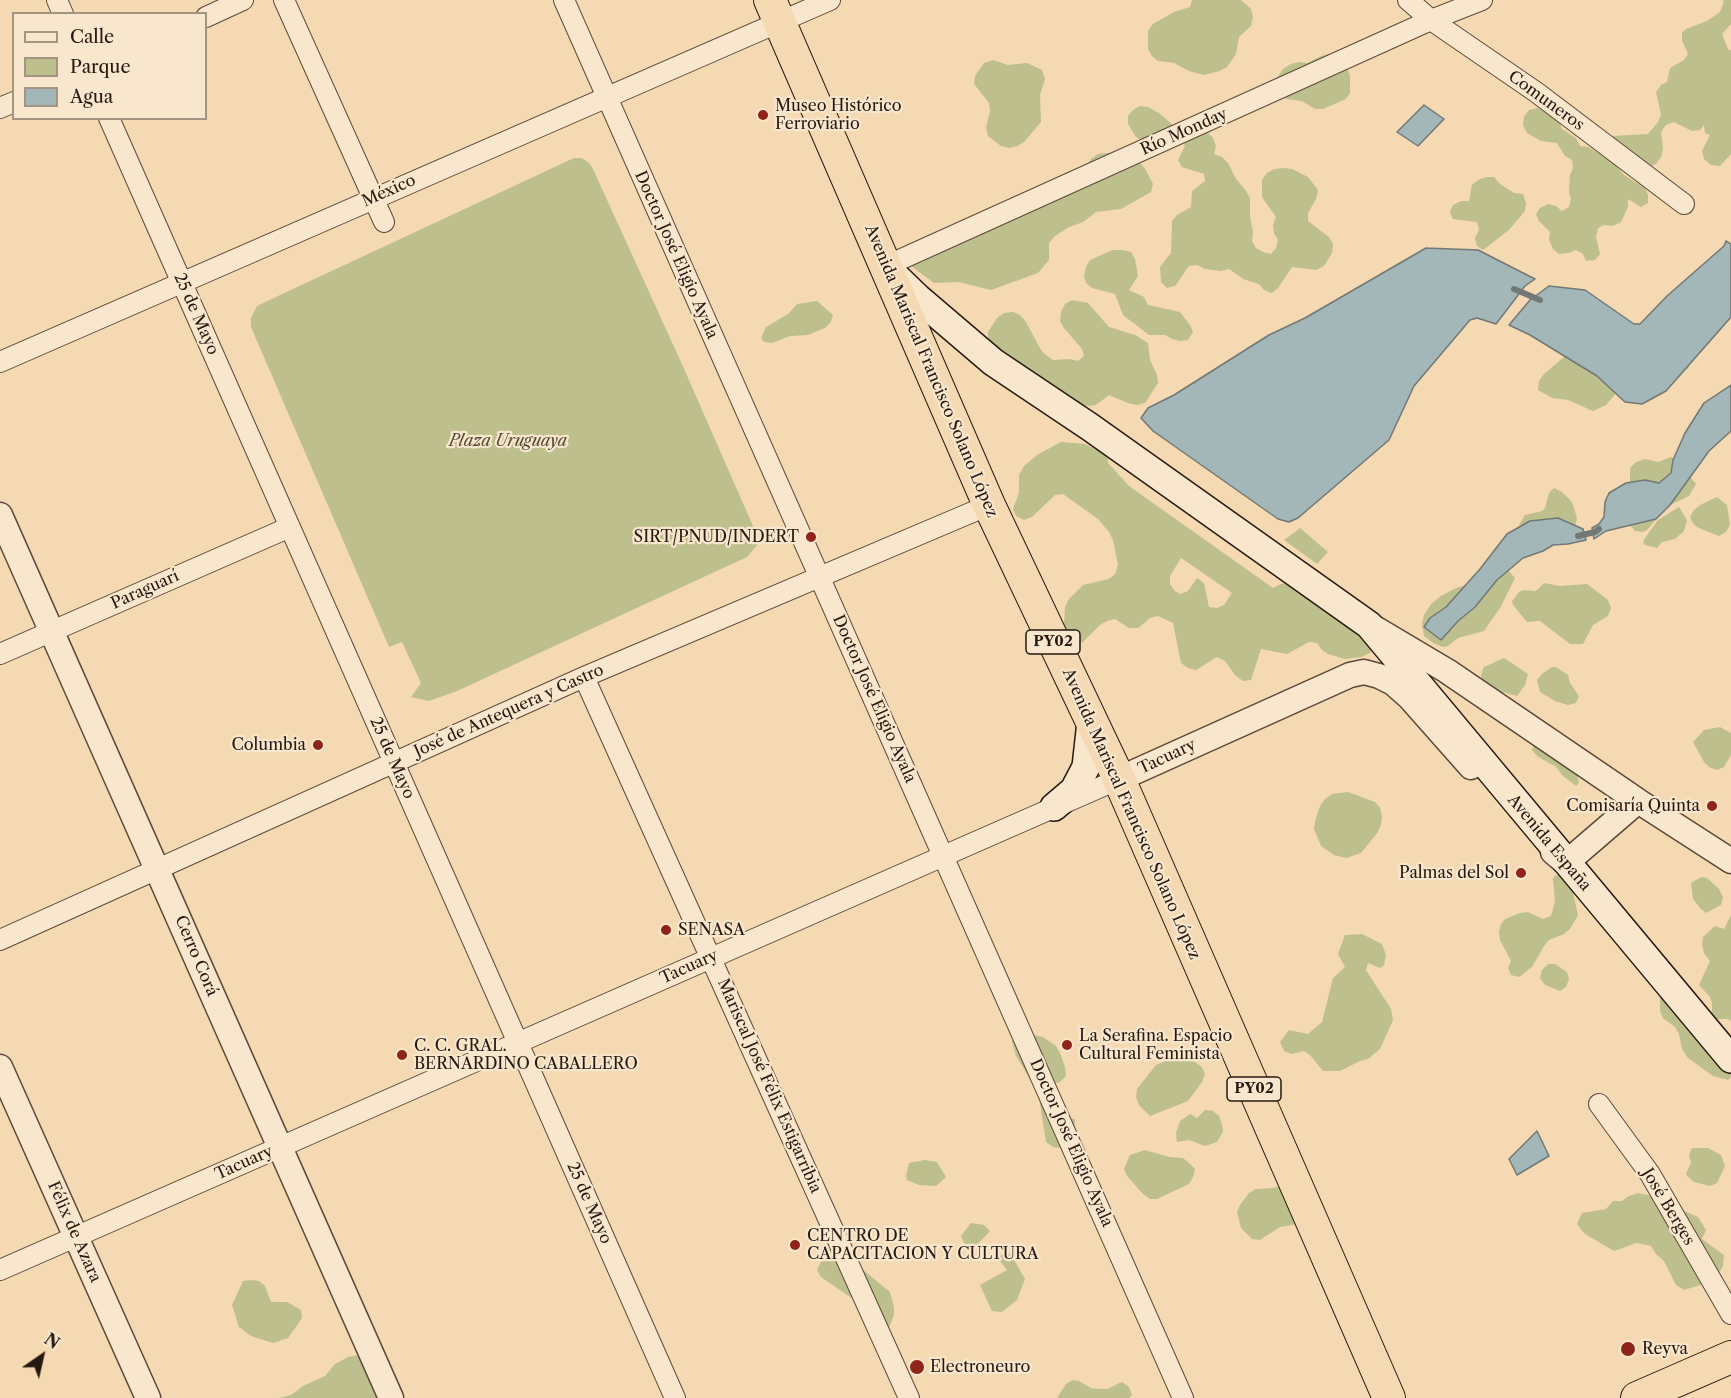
<!DOCTYPE html>
<meta charset="utf-8">
<style>
body{margin:0}
#map{position:relative;width:1731px;height:1398px;overflow:hidden;background:#f5d9b2;font-family:"Libre Caslon Text",serif}
canvas{display:block}
.legend{position:absolute;left:12px;top:12px;width:195px;height:108px;box-sizing:border-box;background:#f8e6cd;border:2px solid #a49482;margin:0;padding:8px 10px;list-style:none;font-size:18px;color:#261911}
.legend li{display:flex;align-items:center;gap:12px;height:30px}
.legend b{width:30px;border:2px solid #a49482}
.north{position:absolute;left:12px;top:1326px;width:60px;height:60px;-webkit-text-stroke:4px #f8e6cd;paint-order:stroke;rotate:34deg;font-size:16px;font-weight:700;line-height:24px;text-align:center;color:#261911}
.north::after{content:'';display:block;margin:auto;width:21px;height:27px;background:#261911;clip-path:polygon(50% 0,100% 100%,50% 72%,0 100%)}
</style>
<div id="map">
<canvas width="1731" height="1398"></canvas>
<ul class="legend">
<li><b style="height:8px;background:#f8e6cd"></b>Calle</li>
<li><b style="height:16px;background:#bdbf8c"></b>Parque</li>
<li><b style="height:16px;background:#a3b7b9"></b>Agua</li>
</ul>
<div class="north">N</div>
</div>
<script>
const g = document.querySelector('canvas').getContext('2d');
g.lineJoin = 'round';
function fill(path, color) { g.fillStyle = color; g.fill(path, 'evenodd'); }
const shape = rows => new Path2D(rows.map(r => 'M' + r).join(''));
function strokePath(path, color, width, dash) { g.strokeStyle = color; g.lineWidth = width; g.lineCap = dash ? 'butt' : 'round'; g.setLineDash(dash || []); g.stroke(path); }
function write(font, color, halo, rows, align = 'center') {
  g.font = font + ' "Libre Caslon Text",serif'; g.lineWidth = 4.5; g.setLineDash([]); g.textBaseline = 'middle'; g.strokeStyle = halo; g.fillStyle = color; for (const [text, x, y, turn = 0] of rows) {
    g.save(); g.translate(x, y); g.rotate((+turn || 0) * Math.PI / 180); g.textAlign = isNaN(turn) ? turn : align; if (halo) g.strokeText(text, 0, 0); g.fillText(text, 0, 0); g.restore();
  }
}
fill(shape([
 [1192,0,1241,0,1251,9,1253,17,1251,26,1239,37,1236,54,1227,67,1220,71,1204,75,1189,71,1174,63,1158,61,1152,56,1148,49,1148,31,1153,24,1174,12,1190,7],
 [1722,0,1731,0,1731,24,1722,34,1728,49,1731,51,1731,154,1720,166,1711,165,1704,159,1702,151,1710,135,1705,133,1704,125,1700,130,1692,131,1674,122,1666,125,1661,132,1663,149,1661,157,1656,164,1648,168,1608,143,1613,136,1648,134,1658,122,1661,115,1656,92,1661,85,1667,82,1670,68,1684,60,1688,54,1682,41,1682,33,1686,29,1707,21,1720,12,1724,1],
 [1329,54,1338,57,1344,62,1350,75,1350,93,1346,99,1323,109,1315,109,1302,101,1287,99,1280,96,1274,82,1283,69,1291,64,1299,62,1307,63,1321,56],
 [993,60,1008,65,1027,63,1042,70,1045,79,1040,95,1041,122,1025,141,1018,146,1009,148,1001,146,988,136,986,128,990,111,989,103,974,84,975,76,984,63],
 [1140,106,1148,107,1159,113,1175,127,1207,131,1213,138,1216,146,1214,154,1222,157,1228,163,1236,179,1246,191,1250,198,1250,216,1253,232,1252,241,1256,248,1263,252,1271,254,1276,248,1278,240,1274,233,1273,225,1276,217,1262,197,1262,180,1267,173,1274,169,1283,168,1292,169,1308,177,1318,190,1316,199,1308,213,1308,221,1329,237,1333,244,1332,253,1324,266,1316,270,1292,267,1278,288,1272,293,1264,290,1259,284,1243,279,1229,269,1221,271,1205,269,1197,265,1189,266,1175,286,1167,288,1161,282,1160,267,1171,253,1172,221,1177,215,1191,207,1192,191,1205,181,1204,174,1182,167,1178,160,1185,146,1180,140,1143,141,1136,137,1128,124,1128,116,1133,110],
 [1537,108,1545,110,1559,121,1562,129,1576,138,1580,146,1588,147,1613,162,1624,175,1645,188,1648,195,1648,203,1641,207,1628,199,1628,207,1621,222,1613,226,1604,225,1598,228,1596,237,1600,254,1595,260,1586,261,1583,254,1576,250,1568,253,1559,254,1553,249,1549,240,1550,232,1539,221,1536,214,1540,208,1548,204,1556,206,1562,211,1569,207,1571,199,1569,192,1570,175,1573,168,1572,160,1565,156,1557,143,1541,141,1527,133,1523,125,1524,117,1529,110],
 [1117,152,1141,164,1146,170,1153,184,1151,192,1121,209,1096,212,1083,222,1067,228,1054,237,1049,243,1049,260,1038,273,991,290,959,282,934,283,907,263,915,243,922,239,998,219,1020,216,1028,213,1035,199,1082,170,1092,158,1098,154],
 [574,158,581,158,588,162,592,167,681,362,757,535,758,544,747,557,457,691,429,701,411,697,421,683,402,642,389,647,251,327,251,318,257,306,263,303],
 [1486,177,1494,177,1500,184,1514,193,1523,194,1526,203,1525,211,1509,230,1483,250,1477,246,1475,238,1479,230,1477,222,1453,219,1450,212,1453,205,1461,201,1469,201,1472,185,1478,180],
 [1113,250,1122,250,1131,252,1135,259,1138,276,1129,290,1144,297,1148,305,1180,312,1190,325,1193,332,1188,340,1180,341,1172,339,1165,335,1149,335,1123,315,1115,294,1092,288,1086,283,1084,276,1086,267,1090,260],
 [1072,300,1088,303,1109,327,1135,335,1148,343,1150,360,1157,375,1158,383,1145,403,1137,405,1128,403,1109,395,1096,405,1088,406,1072,401,992,348,988,340,988,332,997,318,1004,313,1013,312,1020,315,1026,322,1041,350,1046,355,1053,360,1070,359,1078,361,1084,356,1082,349,1064,328,1060,321,1061,312,1065,304],
 [817,301,833,315,831,322,825,328,808,335,790,336,772,343,764,342,761,338,766,327,788,314,797,304],
 [1564,348,1691,359,1688,369,1652,372,1617,392,1606,405,1593,411,1568,400,1552,398,1538,390,1539,381,1544,374,1564,357],
 [1061,442,1085,444,1107,455,1108,463,1129,486,1273,588,1281,584,1294,582,1356,621,1374,646,1370,653,1361,657,1345,659,1328,654,1322,650,1317,643,1309,642,1287,654,1261,649,1251,680,1243,681,1235,675,1225,661,1217,657,1196,670,1188,668,1181,663,1173,623,1158,616,1150,618,1138,628,1129,628,1115,619,1107,621,1100,625,1083,642,1075,644,1068,642,1064,624,1065,607,1069,599,1083,585,1109,579,1115,574,1118,565,1113,540,1109,532,1098,519,1063,494,1055,495,1032,517,1024,520,1016,516,1013,509,1019,493,1019,475,1024,466,1037,455],
 [1181,558,1232,593,1224,605,1217,608,1209,607,1204,583,1197,578,1188,591,1180,594,1174,590,1170,584,1170,576],
 [1671,457,1678,461,1696,484,1689,496,1668,506,1647,530,1643,532,1635,531,1618,512,1630,484,1630,468,1636,462,1645,459,1658,462],
 [1554,488,1562,492,1572,502,1577,518,1575,526,1520,529,1519,525,1525,515,1542,511,1545,508,1549,493],
 [1717,497,1727,505,1730,525,1726,532,1719,536,1701,529,1694,525,1690,517,1694,510,1700,505],
 [1679,507,1687,520,1684,531,1675,539,1662,542,1657,548,1645,545,1643,542,1645,538,1658,520],
 [1300,528,1328,552,1317,564,1284,540],
 [1506,568,1515,578,1500,608,1484,631,1458,638,1448,646,1443,647,1435,644,1424,636,1422,623,1424,615,1431,604,1441,596,1456,588,1474,583],
 [1544,583,1560,586,1587,584,1608,600,1611,608,1608,616,1593,625,1583,644,1570,644,1540,621,1527,622,1513,605,1512,601,1519,592,1523,590,1536,591],
 [1504,658,1528,674,1525,685,1517,696,1488,688,1482,683,1481,675,1484,667],
 [1552,667,1556,667,1568,675,1570,683,1579,696,1576,703,1568,705,1555,701,1540,692,1537,680,1542,674],
 [1720,727,1731,733,1731,755,1724,767,1717,770,1709,767,1704,762,1693,742,1704,730],
 [1535,742,1577,774,1579,783,1576,786,1563,776,1556,767,1537,756,1532,750],
 [1348,792,1375,802,1380,808,1382,816,1381,824,1378,832,1361,853,1346,858,1334,855,1321,846,1314,829,1315,821,1320,806,1325,799,1332,794],
 [1559,873,1571,884,1578,915,1570,929,1564,934,1549,940,1544,946,1532,967,1519,977,1511,975,1508,968,1511,961,1500,940,1499,932,1501,924,1505,919,1520,913,1528,912,1543,919,1551,916,1555,902,1553,878],
 [1701,877,1707,878,1719,889,1723,897,1721,905,1706,913,1700,908,1693,899,1691,883],
 [1731,915,1731,1021,1728,1019,1718,1019,1712,1014,1712,1003,1710,997,1699,985,1710,961,1704,953,1702,945,1703,937,1715,926,1724,929],
 [1362,934,1382,944,1386,955,1384,965,1380,968,1368,963,1366,970,1391,1009,1393,1020,1380,1049,1368,1059,1360,1061,1340,1071,1323,1071,1310,1055,1304,1051,1292,1054,1284,1051,1280,1042,1289,1030,1308,1034,1322,1022,1333,978,1345,967,1338,954,1345,935],
 [1548,964,1555,964,1567,972,1569,979,1566,987,1560,991,1545,985,1540,978,1542,970],
 [1660,995,1731,1058,1731,1077,1728,1080,1713,1076,1688,1058,1682,1049,1679,1034,1675,1027,1663,1018,1660,1011],
 [1022,1027,1034,1035,1043,1037,1056,1046,1060,1053,1065,1067,1066,1076,1060,1082,1052,1084,1067,1118,1075,1119,1074,1143,1068,1149,1053,1147,1046,1142,1038,1092,1016,1056,1014,1049,1012,1041,1014,1031],
 [1182,1058,1195,1062,1202,1067,1205,1074,1202,1082,1188,1101,1150,1116,1139,1105,1136,1097,1137,1089,1156,1065,1171,1059],
 [1205,1110,1213,1111,1219,1116,1222,1125,1223,1132,1217,1142,1205,1146,1189,1140,1177,1142,1176,1133,1180,1121,1190,1114,1197,1118],
 [1692,1148,1708,1148,1721,1155,1725,1166,1717,1183,1710,1186,1694,1182,1688,1177,1686,1174,1691,1163,1689,1155],
 [1145,1150,1169,1157,1183,1158,1189,1163,1195,1169,1193,1177,1189,1184,1157,1199,1150,1199,1143,1194,1127,1176,1124,1169,1130,1155],
 [925,1160,937,1162,946,1177,936,1186,919,1185,907,1180,906,1176,909,1163],
 [1287,1184,1304,1223,1280,1227,1260,1240,1252,1239,1241,1228,1237,1212,1240,1205,1249,1193,1256,1189,1273,1188],
 [1638,1193,1648,1195,1698,1217,1706,1230,1702,1239,1724,1255,1723,1266,1717,1276,1710,1282,1684,1290,1676,1285,1664,1261,1656,1254,1651,1246,1636,1243,1614,1251,1585,1234,1577,1224,1582,1213,1606,1209,1613,1201,1622,1201,1629,1196],
 [971,1223,984,1225,990,1231,974,1248,964,1243,961,1236],
 [827,1249,841,1252,890,1292,894,1307,894,1315,888,1330,879,1332,865,1326,856,1301,821,1277,817,1270],
 [1005,1251,1014,1256,1014,1260,1025,1279,1017,1300,1002,1312,992,1311,980,1285,1007,1270,1000,1261,1000,1257],
 [251,1280,259,1281,265,1286,271,1302,287,1302,301,1310,302,1318,288,1338,273,1343,251,1336,239,1327,232,1305,243,1281],
 [364,1354,385,1398,279,1398,291,1395,303,1386,325,1376,335,1364,348,1357],
 [1073,1380,1079,1381,1091,1388,1099,1389,1107,1389,1122,1382,1129,1387,1132,1395,1129,1398,1057,1398,1066,1384]
]), '#bdbf8c');
const water = shape([
 [1424,105,1444,119,1418,146,1397,132,1424,105],
 [1726,241,1731,244,1731,317,1666,391,1642,404,1625,402,1597,376,1530,335,1509,325,1530,300,1549,286,1585,290,1634,324,1640,324,1667,296,1724,246,1726,241],
 [1426,248,1478,250,1535,279,1525,286,1496,324,1477,318,1470,320,1414,386,1389,440,1298,518,1289,522,1278,519,1153,431,1141,418,1148,408,1174,395,1269,335,1305,318,1426,248],
 [1731,385,1731,431,1709,451,1670,505,1656,519,1606,531,1594,539,1592,528,1599,524,1604,517,1605,502,1609,493,1626,483,1645,480,1659,483,1671,473,1673,460,1685,433,1704,403,1731,385],
 [1558,518,1583,529,1586,540,1568,544,1553,545,1543,551,1523,558,1497,580,1475,607,1458,621,1441,640,1424,627,1430,618,1446,607,1480,569,1507,534,1530,521,1558,518],
 [1537,1131,1549,1156,1517,1175,1509,1159,1537,1131]
]);
fill(water, '#a3b7b9');
strokePath(water, '#717876', 1.5);
strokePath(shape([
 [1514,289,1540,300],
 [1578,536,1595,532,1599,529]
]), '#717876', 6);
const minor = shape([
 [57,0,63,14],
 [284,0,384,222],
 [564,0,1183,1398],
 [1408,0,1431,20,1536,92,1684,204],
 [206,17,243,0],
 [0,108,14,102],
 [109,118,675,1398],
 [886,266,1431,20,1482,0],
 [0,362,830,0],
 [0,654,290,527],
 [584,677,909,1398],
 [0,940,584,677,989,505],
 [1599,1104,1650,1174,1731,1314],
 [0,1270,1119,779]
]);
const tertiary = shape([
 [0,515,391,1398],
 [1373,627,1447,671,1638,801,1731,861],
 [1119,779,1350,675,1364,672,1379,676,1393,683,1410,698,1471,767],
 [1553,852,1566,863,1638,801],
 [0,1067,148,1398]
]);
const secondary = shape([
 [889,270,918,298,993,362,1090,427,1369,625,1731,1059],
 [1054,807,1074,790,1086,767,1091,722]
]);
const trunk = shape([
 [770,0,989,505,1119,779,1389,1398],
 [1637,1398,1731,1357]
]);
strokePath(minor, '#5a4939', 22);
strokePath(tertiary, '#5a4939', 27);
strokePath(secondary, '#261911', 30);
strokePath(trunk, '#261911', 34);
strokePath(minor, '#f8e6cd', 20);
strokePath(tertiary, '#f8e6cd', 24);
strokePath(secondary, '#f8e6cd', 27);
strokePath(trunk, '#f5d9b2', 32);
for (const [x, y, r, color] of [
 [763,115,6,"#8f2418"],
 [811,537,6,"#8f2418"],
 [318,745,6,"#8f2418"],
 [1712,806,6,"#8f2418"],
 [1521,873,6,"#8f2418"],
 [666,930,6,"#8f2418"],
 [1067,1045,6,"#8f2418"],
 [402,1055,6,"#8f2418"],
 [795,1245,6,"#8f2418"],
 [1628,1349,8,"#8f2418"],
 [917,1367,8,"#8f2418"]
]) { const dot = new Path2D(); dot.arc(x, y, r, 0, 2 * Math.PI); g.fillStyle = color; g.fill(dot); strokePath(dot, '#f8e6cd', 2); }
for (const [x, y, w] of [
 [1053,642,54],
 [1254,1089,54]
]) { const box = new Path2D(); box.roundRect(x - w / 2, y - 12, w, 24, 4.5); g.fillStyle = '#f8e6cd'; g.fill(box); strokePath(box, '#261911', 1.5); }
write('bold 15px', '#261911', null, [
 ["PY02",1053,642],
 ["PY02",1254,1089]
]);
write('16px', '#261911', '#f8e6cd', [
 ["Comuneros",1546,101,36],
 ["Río Monday",1184,132,-24],
 ["México",389,191,-24],
 ["Doctor José Eligio Ayala",676,255,66],
 ["25 de Mayo",196,314,66],
 ["Avenida Mariscal Francisco Solano López",931,371,67],
 ["Paraguarí",145,590,-24],
 ["Doctor José Eligio Ayala",874,699,66],
 ["José de Antequera y Castro",509,711,-24],
 ["Tacuary",1167,757,-25],
 ["25 de Mayo",392,758,66],
 ["Avenida Mariscal Francisco Solano López",1131,814,66],
 ["Avenida España",1549,843,50],
 ["Cerro Corá",196,956,67],
 ["Tacuary",689,967,-24],
 ["Mariscal José Félix Estigarribia",769,1086,66],
 ["Doctor José Eligio Ayala",1071,1143,66],
 ["Tacuary",244,1163,-24],
 ["25 de Mayo",589,1203,66],
 ["José Berges",1668,1207,59],
 ["Félix de Azara",74,1232,66]
]);
write('16px', '#261911', '#f8e6cd', [
 ["Museo Histórico",775,106],
 ["Ferroviario",775,124],
 ["SIRT/PNUD/INDERT",799,537,"right"],
 ["Columbia",306,745,"right"],
 ["Comisaría Quinta",1700,806,"right"],
 ["Palmas del Sol",1509,873,"right"],
 ["SENASA",678,930],
 ["La Serafina. Espacio",1079,1036],
 ["Cultural Feminista",1079,1054],
 ["C. C. GRAL.",414,1046],
 ["BERNARDINO CABALLERO",414,1064],
 ["CENTRO DE",807,1236],
 ["CAPACITACION Y CULTURA",807,1254],
 ["Reyva",1642,1349],
 ["Electroneuro",930,1367]
], 'left');
write('italic 16px', '#534b36', '#f8e6cd', [
 ["Plaza Uruguaya",508,441]
]);
</script>
